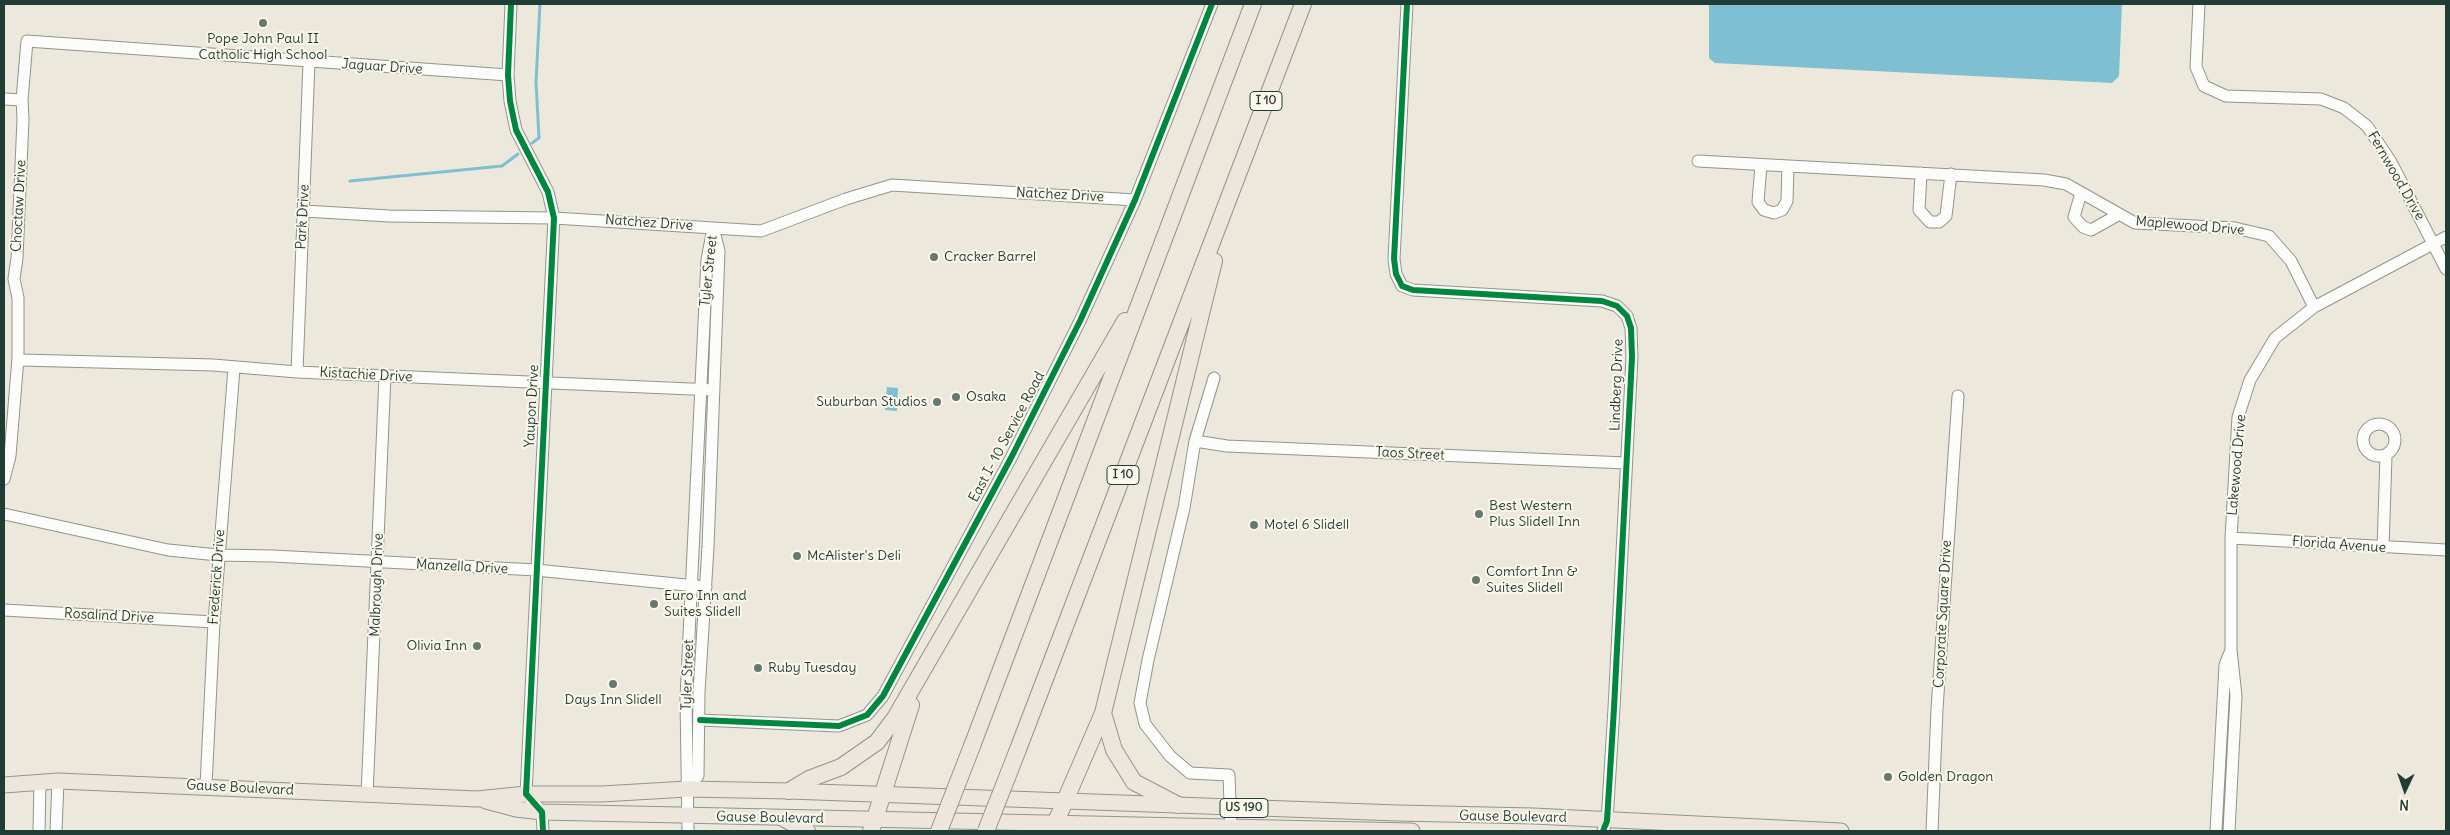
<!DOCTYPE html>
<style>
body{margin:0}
#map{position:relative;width:2450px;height:835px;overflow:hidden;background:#ece9dc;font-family:Delius,sans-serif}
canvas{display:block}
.frame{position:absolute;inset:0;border:5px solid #1f3d34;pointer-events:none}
.north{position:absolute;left:2380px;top:765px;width:50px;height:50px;-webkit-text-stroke:4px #fbf7ec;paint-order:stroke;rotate:183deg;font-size:14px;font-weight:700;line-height:20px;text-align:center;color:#1f3d34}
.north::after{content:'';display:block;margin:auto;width:18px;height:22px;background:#1f3d34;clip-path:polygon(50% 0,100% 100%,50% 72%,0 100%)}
</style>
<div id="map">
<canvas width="2450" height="835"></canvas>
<div class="frame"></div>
<div class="north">N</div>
</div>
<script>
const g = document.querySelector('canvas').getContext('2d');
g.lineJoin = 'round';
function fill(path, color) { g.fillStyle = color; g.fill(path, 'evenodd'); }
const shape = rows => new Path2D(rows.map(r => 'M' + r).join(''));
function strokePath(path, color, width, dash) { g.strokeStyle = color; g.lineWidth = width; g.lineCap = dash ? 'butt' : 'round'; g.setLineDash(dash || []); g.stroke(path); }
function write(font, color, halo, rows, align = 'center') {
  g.font = font + ' Delius,sans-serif'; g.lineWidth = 4; g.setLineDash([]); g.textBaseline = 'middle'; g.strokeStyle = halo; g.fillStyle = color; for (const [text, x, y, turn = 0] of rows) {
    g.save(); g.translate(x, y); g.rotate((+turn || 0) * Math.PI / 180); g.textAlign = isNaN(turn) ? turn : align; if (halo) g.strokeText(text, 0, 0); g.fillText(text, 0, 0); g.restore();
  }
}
fill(shape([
 [1709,4,2122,4,2119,76,2112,83,1715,63,1709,58],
 [887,387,898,388,897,411,885,410]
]), '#7ec0d2');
strokePath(shape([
 [532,143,539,138,536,82,540,4],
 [350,181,502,166,518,154]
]), '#7ec0d2', 3);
const minor = shape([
 [511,4,508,75,510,101,516,130,548,192,554,218,526,794,542,812,543,831],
 [1407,4,1394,259,1396,274,1402,286,1413,290,1602,301,1617,306,1627,316,1631,328,1632,357,1614,708,1607,821,1603,831],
 [2199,4,2196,67,2204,86,2226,96,2321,99,2344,108,2367,126,2391,162,2446,269],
 [4,99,22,100,23,119,17,258,14,279,18,298,18,358,10,456,4,479],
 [22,100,27,41,508,75],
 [1698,161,2044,180,2066,184,2135,223,2235,228,2269,236,2291,261,2314,307],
 [1761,165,1758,202,1764,210,1774,213,1782,210,1787,201,1788,166],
 [1921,173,1919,210,1930,222,1939,222,1946,216,1951,174],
 [2081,193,2074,217,2083,227,2091,230,2118,215],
 [304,211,389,216,554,218,761,231,846,199,892,185,1135,200],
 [18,358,21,360,213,365,297,372,714,390],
 [297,372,309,62],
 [1214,378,1195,441,1184,508,1148,660,1140,703,1145,724,1170,756,1190,773,1229,775,1231,831],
 '2363 440a16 16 0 1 1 32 0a16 16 0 1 1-32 0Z',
 [1195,441,1227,446,1626,463],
 [4,514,168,550,218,555,273,556,536,570,706,587],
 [2231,538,2446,550],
 [2383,548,2386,456],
 [4,610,214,622],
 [700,720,839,726,867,715,883,696,1011,458,1080,321,1135,200,1212,4],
 [206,786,214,622,234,368],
 [687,789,698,776,699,692,708,547,719,251,714,231],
 [367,795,385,376],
 [39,831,40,782],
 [56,831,58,781],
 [688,831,686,698,707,260,713,228],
 [1932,831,1937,709,1958,396],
 [2216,831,2225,665,2231,650],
 [2229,831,2236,696,2231,650,2231,538,2238,417,2250,380,2275,338,2314,307,2446,237]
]);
const major = shape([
 [4,785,58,781,477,799,526,794,602,794,687,789,789,791,1398,813,1533,816,1841,831],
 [486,801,516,809,542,812,1412,831]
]);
const highway = shape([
 [1103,713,1114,750,1134,782,1178,805],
 [972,746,1253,4],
 [1017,752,1303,4],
 [789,791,809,779,841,767,877,742,895,718,1125,321],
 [783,818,807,831],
 [871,831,911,705],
 [1052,831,1103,713,1214,261],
 [1142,831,1160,826]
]);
strokePath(minor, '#91948c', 13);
strokePath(major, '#91948c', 17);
strokePath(highway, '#91948c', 18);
strokePath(minor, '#fcfcfa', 11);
strokePath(major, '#ede6dd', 15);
strokePath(highway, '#ede6dd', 16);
const highwayBridge = shape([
 [939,831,972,746],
 [986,831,1017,752]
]);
strokePath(highwayBridge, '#91948c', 18, []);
strokePath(highwayBridge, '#ede6dd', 16);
strokePath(shape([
 [511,4,508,75,510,101,516,130,548,192,554,218,526,794,542,812,543,831],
 [1407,4,1394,259,1396,274,1402,286,1413,290,1602,301,1617,306,1627,316,1631,328,1632,357,1614,708,1607,821,1603,831],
 [700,720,839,726,867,715,883,696,1011,458,1080,321,1135,200,1212,4]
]), '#00873e', 6);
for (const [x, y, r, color] of [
 [263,23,5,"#67796f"],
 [934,257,5,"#67796f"],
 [956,397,5,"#67796f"],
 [937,402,5,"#67796f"],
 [1479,514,5,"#67796f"],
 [1254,525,5,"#67796f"],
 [797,556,5,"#67796f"],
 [1476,580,5,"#67796f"],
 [654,604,5,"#67796f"],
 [477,646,5,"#67796f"],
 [758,668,5,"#67796f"],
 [613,684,5,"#67796f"],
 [1888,777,5,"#67796f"]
]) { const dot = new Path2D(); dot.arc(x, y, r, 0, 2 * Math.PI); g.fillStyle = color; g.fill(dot); strokePath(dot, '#fbf7ec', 2); }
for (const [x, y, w] of [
 [1266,101,32],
 [1123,475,32],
 [1244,808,48]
]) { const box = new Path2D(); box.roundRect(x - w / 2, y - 9.5, w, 19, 4); g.fillStyle = '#fbf7ec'; g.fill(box); strokePath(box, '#1f3d34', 1); }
write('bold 12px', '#1f3d34', null, [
 ["I 10",1266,101],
 ["I 10",1123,475],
 ["US 190",1244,808]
]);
write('14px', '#1f3d34', '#fbf7ec', [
 ["Pope John Paul II",263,39,"center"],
 ["Catholic High School",263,55,"center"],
 ["Cracker Barrel",944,257],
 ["Osaka",966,397],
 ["Suburban Studios",927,402,"right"],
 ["Best Western",1489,506],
 ["Plus Slidell Inn",1489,522],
 ["Motel 6 Slidell",1264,525],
 ["McAlister's Deli",807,556],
 ["Comfort Inn &",1486,572],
 ["Suites Slidell",1486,588],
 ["Euro Inn and",664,596],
 ["Suites Slidell",664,612],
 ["Olivia Inn",467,646,"right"],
 ["Ruby Tuesday",768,668],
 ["Days Inn Slidell",613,700,"center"],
 ["Golden Dragon",1898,777]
], 'left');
write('14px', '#1f3d34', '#fbf7ec', [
 ["Jaguar Drive",382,67,4],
 ["Fernwood Drive",2396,176,60],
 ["Natchez Drive",1060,195,3],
 ["Choctaw Drive",19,206,-87],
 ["Park Drive",303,217,-87],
 ["Natchez Drive",649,223,4],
 ["Maplewood Drive",2190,226,5],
 ["Tyler Street",709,271,-84],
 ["Kistachie Drive",366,375,3],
 ["Lindberg Drive",1617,385,-88],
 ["Yaupon Drive",532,406,-87],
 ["East I- 10 Service Road",1007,437,-62],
 ["Taos Street",1410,454,3],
 ["Lakewood Drive",2237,465,-85],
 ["Florida Avenue",2339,545,4],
 ["Manzella Drive",462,567,3],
 ["Frederick Drive",217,577,-86],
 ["Malbrough Drive",377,585,-88],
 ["Corporate Square Drive",1943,614,-87],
 ["Rosalind Drive",109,616,3],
 ["Tyler Street",688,675,-88],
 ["Gause Boulevard",240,788,3],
 ["Gause Boulevard",1513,817,1],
 ["Gause Boulevard",770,818,1]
]);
</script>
